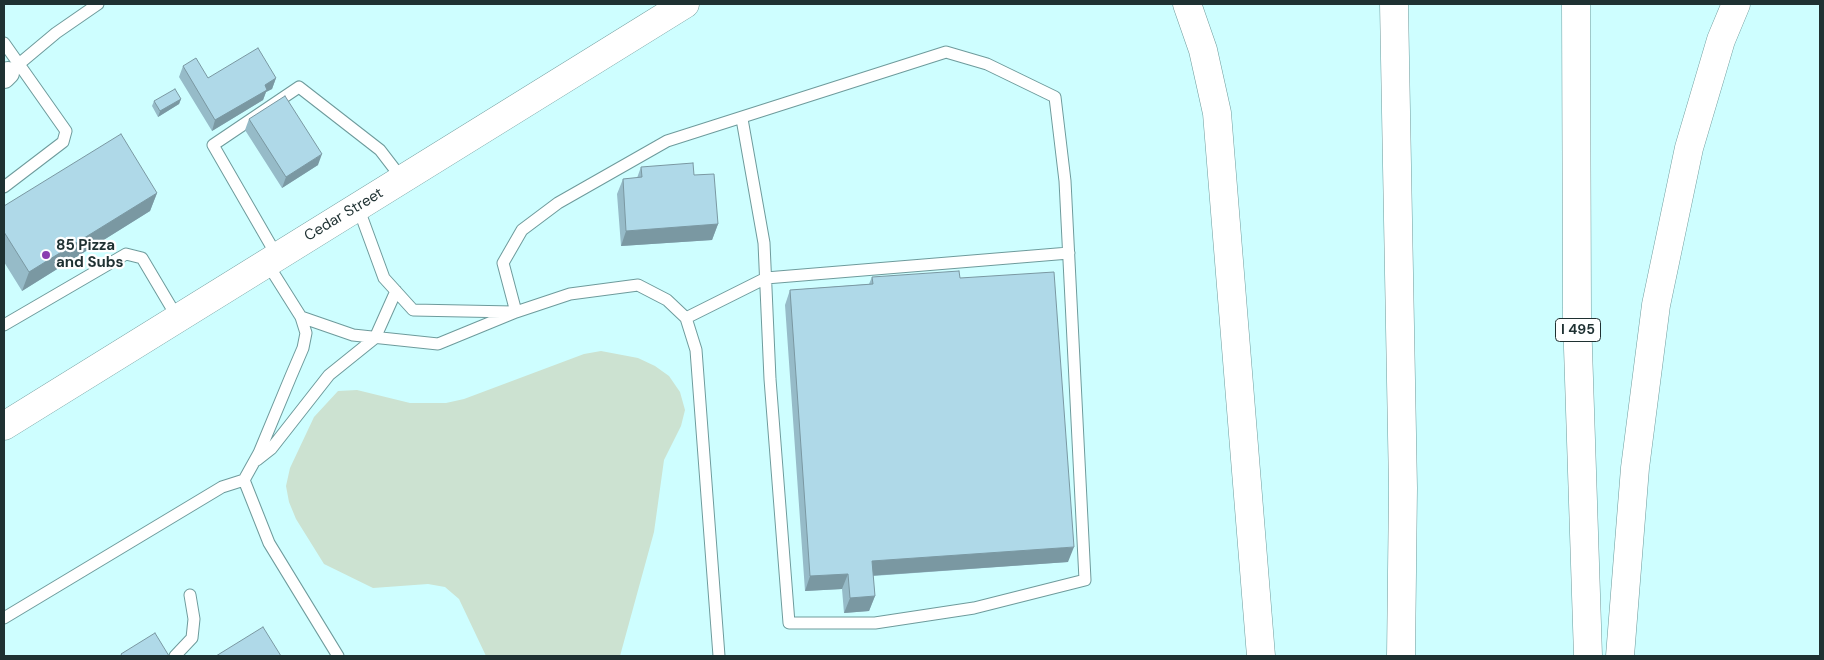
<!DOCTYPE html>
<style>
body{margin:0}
#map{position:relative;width:1824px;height:660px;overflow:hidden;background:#cefeff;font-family:"DM Sans",sans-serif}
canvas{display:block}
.frame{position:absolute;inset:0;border:5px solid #1f3132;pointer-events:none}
</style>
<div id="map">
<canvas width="1824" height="660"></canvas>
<div class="frame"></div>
</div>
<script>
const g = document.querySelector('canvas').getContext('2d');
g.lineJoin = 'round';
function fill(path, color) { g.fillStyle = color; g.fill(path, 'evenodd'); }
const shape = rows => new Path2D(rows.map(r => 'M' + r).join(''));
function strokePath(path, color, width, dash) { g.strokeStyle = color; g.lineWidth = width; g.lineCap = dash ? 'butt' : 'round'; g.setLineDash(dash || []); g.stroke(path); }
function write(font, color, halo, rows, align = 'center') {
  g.font = font + ' "DM Sans",sans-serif'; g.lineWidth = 4.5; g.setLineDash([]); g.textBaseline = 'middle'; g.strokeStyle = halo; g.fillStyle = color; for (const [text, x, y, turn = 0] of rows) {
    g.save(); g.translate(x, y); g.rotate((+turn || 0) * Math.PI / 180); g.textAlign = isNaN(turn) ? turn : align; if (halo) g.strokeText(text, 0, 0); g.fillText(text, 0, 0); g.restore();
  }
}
fill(shape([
 [601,351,638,358,655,366,669,376,680,392,685,410,681,426,664,460,654,532,620,656,486,656,459,599,445,587,428,584,373,588,324,564,296,519,289,502,286,486,290,468,314,417,338,391,357,390,410,403,446,403,464,399,584,354]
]), '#cce2d1');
const service = shape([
 [4,43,66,131,63,142,4,187],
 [13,69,56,33,98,4],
 [358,207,384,278,413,310,513,312],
 [277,256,213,145,299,87,380,150,403,180],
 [267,263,301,317,306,333,303,348,291,376,259,453,244,480,269,543,338,656],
 [516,312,503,263,522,230,558,203,667,141,946,52,987,64,1055,97,1065,181,1085,580,974,608,875,623,789,623,770,379,764,243,742,119],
 [301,317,353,335,438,344,516,312,570,294,638,285,667,300,686,318,696,350,719,656],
 [686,318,766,278,1069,253],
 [4,325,126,254,142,258,177,317],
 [257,460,271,449,329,375,375,338,396,291],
 [4,618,222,487,244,480],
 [175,656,192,638,194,619,190,595]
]);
const minor = shape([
 [4,77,8,73]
]);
const secondary = shape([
 [4,426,685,4]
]);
const motorway = shape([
 [1187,4,1203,50,1217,113,1261,656],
 [1394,4,1403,488,1401,656],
 [1576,4,1577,317,1588,656],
 [1620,656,1635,468,1656,305,1689,148,1721,40,1736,4]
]);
strokePath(service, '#6e9b9c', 13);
strokePath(minor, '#6e9b9c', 24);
strokePath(secondary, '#6e9b9c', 29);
strokePath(motorway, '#6e9b9c', 29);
strokePath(service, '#fff', 11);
strokePath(minor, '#fff', 22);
strokePath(secondary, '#fff', 28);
strokePath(motorway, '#fff', 28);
fill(shape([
 [183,66,208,78,276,78,272,89,266,92,263,100,212,131,179,77],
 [181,99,179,104,158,117,152,106,154,101],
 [249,119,318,165,282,188,245,130],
 [641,167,694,175,718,224,712,240,621,246,617,194,623,179,637,178],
 [157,193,150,211,22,291,4,262,4,206],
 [872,277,960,278,1068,562,873,576,875,596,869,611,844,613,842,589,805,591,785,305,790,290,869,284]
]), '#96bbc8');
fill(shape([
 [276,78,272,89,266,92,263,100,212,131,215,120,265,85],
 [181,99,179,104,158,117,160,111],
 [322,154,318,165,282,188,286,177],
 [157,193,150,211,22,291,29,272],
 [718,224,712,240,621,246,626,231],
 [1074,547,1068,562,867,576,872,561],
 [848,574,842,589,805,591,810,576],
 [875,596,869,611,844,613,850,598]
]), '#7a98a2');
const building = shape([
 [258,48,276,78,265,85,267,90,215,120,183,66,196,58,208,78,258,48],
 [175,89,181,99,160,111,154,101,175,89],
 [285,96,322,154,286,177,249,119,285,96],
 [121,134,157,193,29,272,4,232,4,206,121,134],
 [693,163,694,175,714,174,718,224,626,231,623,179,642,177,641,167,693,163],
 [959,271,960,278,1054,272,1074,547,872,561,875,596,850,598,848,574,810,576,790,290,873,284,872,277,959,271],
 [263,627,281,656,216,656,263,627],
 [155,633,169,656,122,656,121,654,155,633]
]);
fill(building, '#afd9e8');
strokePath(building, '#7a98a2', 1);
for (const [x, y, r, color] of [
 [46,255,5,"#8a3eb0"]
]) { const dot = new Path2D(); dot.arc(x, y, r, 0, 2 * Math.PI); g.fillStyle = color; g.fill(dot); strokePath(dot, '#fff', 2); }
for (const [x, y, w] of [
 [1578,330,45]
]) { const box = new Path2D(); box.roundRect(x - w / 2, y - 11.5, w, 23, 4); g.fillStyle = '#fff'; g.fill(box); strokePath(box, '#1f3132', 1); }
write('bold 14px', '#1f3132', null, [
 ["I 495",1578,330]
]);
write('15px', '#1f3132', '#fff', [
 ["Cedar Street",344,215,-31]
]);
write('bold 15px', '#1f3132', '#fff', [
 ["85 Pizza",56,246],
 ["and Subs",56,263]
], 'left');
</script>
